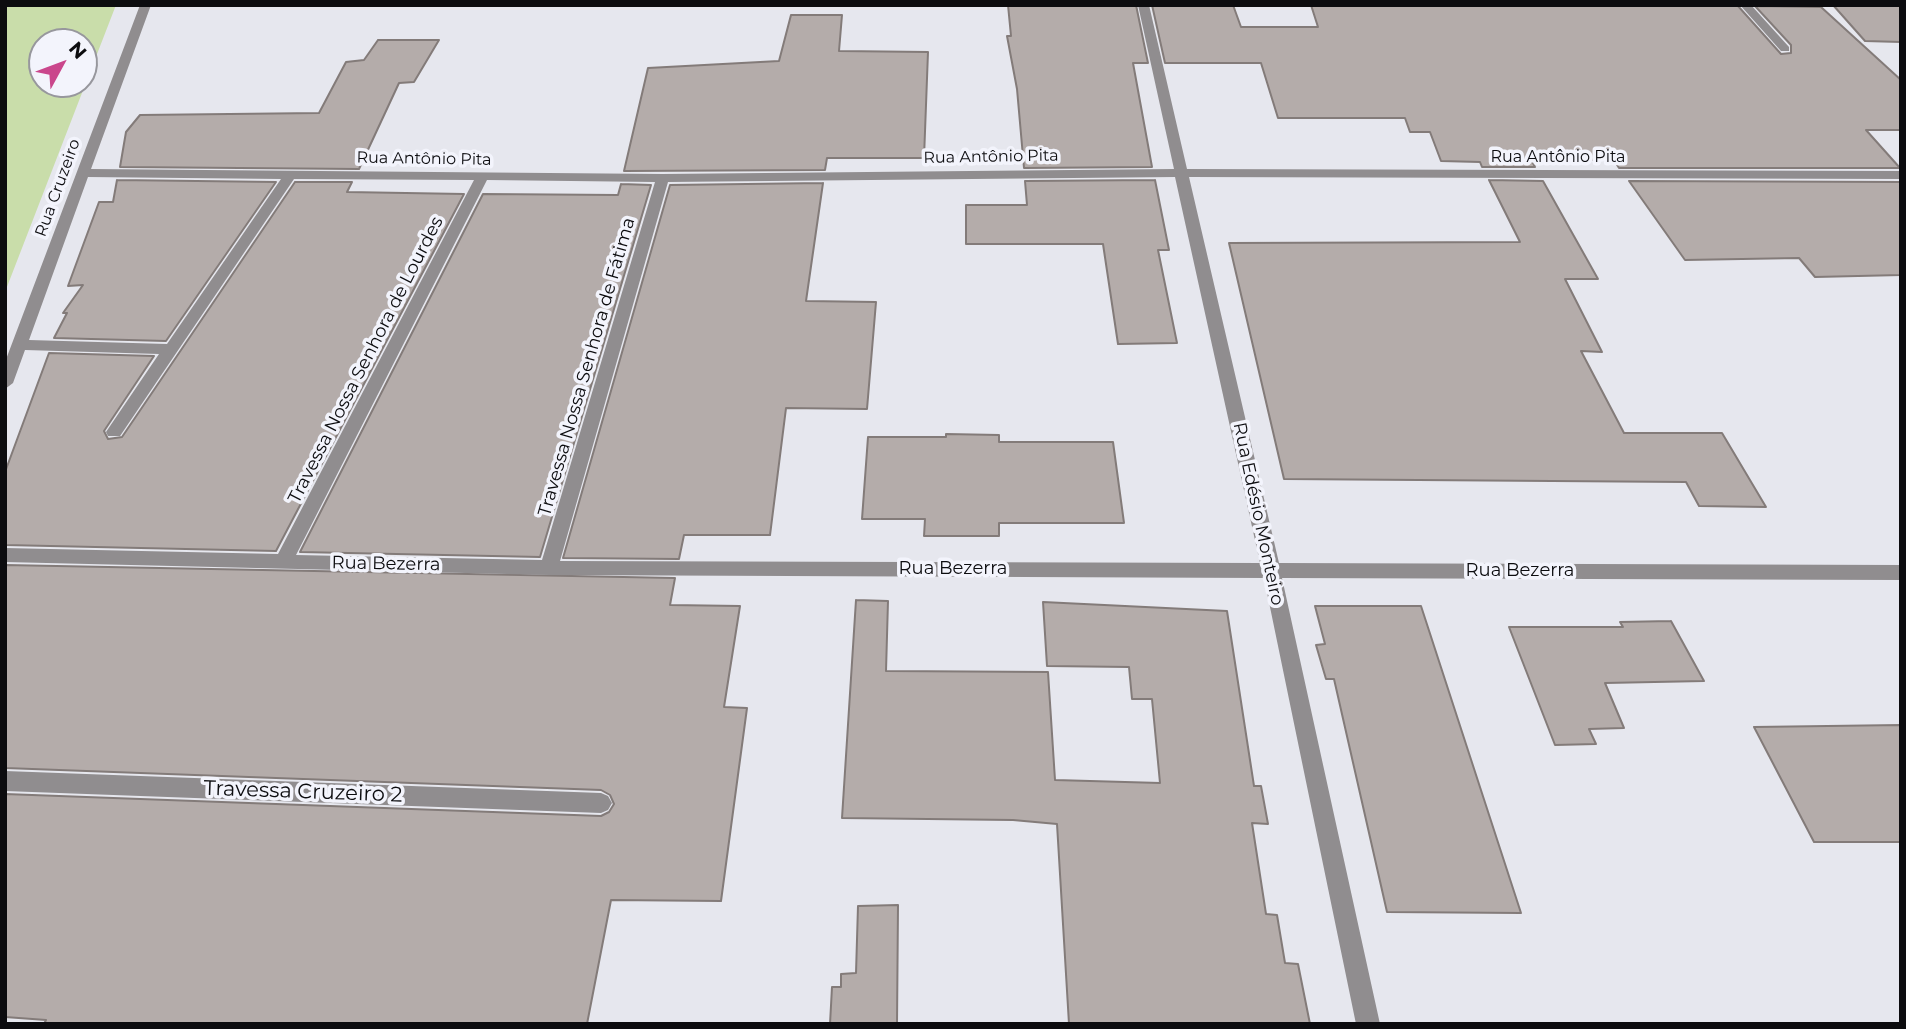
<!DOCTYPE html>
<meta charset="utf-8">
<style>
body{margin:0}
#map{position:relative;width:1906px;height:1029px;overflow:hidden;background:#e6e7ee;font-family:Montserrat,sans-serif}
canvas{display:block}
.frame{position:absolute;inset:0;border:7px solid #0c0c0f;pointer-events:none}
.north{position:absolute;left:28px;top:28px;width:70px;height:70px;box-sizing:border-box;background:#f3f4fc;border:2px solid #97979d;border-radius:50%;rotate:49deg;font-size:19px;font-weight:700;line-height:28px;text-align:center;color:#0c0c0f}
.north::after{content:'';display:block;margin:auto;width:24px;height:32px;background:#ca468c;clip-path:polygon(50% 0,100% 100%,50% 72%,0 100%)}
</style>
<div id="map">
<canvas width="1906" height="1029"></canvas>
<div class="frame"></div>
<div class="north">N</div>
</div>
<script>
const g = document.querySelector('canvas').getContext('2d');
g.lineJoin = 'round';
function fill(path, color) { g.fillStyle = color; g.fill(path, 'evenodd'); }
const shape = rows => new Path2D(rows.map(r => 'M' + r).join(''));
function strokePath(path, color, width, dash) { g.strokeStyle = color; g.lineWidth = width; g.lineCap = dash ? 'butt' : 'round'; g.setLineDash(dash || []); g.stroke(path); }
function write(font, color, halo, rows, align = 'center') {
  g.font = font + ' Montserrat,sans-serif'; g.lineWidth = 7; g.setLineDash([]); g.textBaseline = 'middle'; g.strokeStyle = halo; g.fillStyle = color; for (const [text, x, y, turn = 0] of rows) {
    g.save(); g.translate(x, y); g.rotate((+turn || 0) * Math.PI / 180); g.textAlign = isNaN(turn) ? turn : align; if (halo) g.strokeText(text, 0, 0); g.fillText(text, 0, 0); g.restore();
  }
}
fill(shape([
 [5,5,116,5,5,292],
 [42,42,84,42,84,84,42,84]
]), '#c9ddaa');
const building = shape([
 [1008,5,1136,5,1148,63,1133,63,1152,167,1024,168,1017,89,1007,36,1011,36,1008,5],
 [1152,5,1233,5,1241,27,1318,27,1311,5,1738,6,1781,54,1791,53,1791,45,1755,6,1821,7,1901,80,1901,130,1866,130,1900,168,1619,168,1614,160,1531,159,1535,167,1482,167,1480,162,1441,161,1430,132,1410,132,1405,118,1278,118,1261,63,1165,63,1152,5],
 [1833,5,1901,5,1901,42,1865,41,1833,5],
 [791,15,842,15,839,51,928,52,924,158,827,158,825,170,624,171,648,68,779,61,791,15],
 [378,40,439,40,414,82,399,83,359,169,120,167,126,132,140,115,319,113,346,62,364,60,378,40],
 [117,180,276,182,166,341,54,338,67,313,63,313,83,285,68,286,99,202,113,202,117,180],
 [1155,180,1169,250,1158,250,1177,343,1118,344,1103,244,966,244,966,205,1027,205,1025,181,1155,180],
 [1489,180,1543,181,1598,279,1565,279,1602,352,1581,351,1624,433,1722,433,1766,507,1699,506,1686,482,1284,479,1229,243,1520,242,1489,180],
 [1629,181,1901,182,1901,275,1815,277,1799,258,1685,260,1629,181],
 [295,182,352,182,347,192,464,194,276,551,5,545,5,472,49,353,154,356,104,431,108,439,122,437,295,182],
 [823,183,806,301,876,302,867,409,786,408,770,535,684,535,679,559,563,558,670,185,823,183],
 [621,184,651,185,540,557,300,552,483,194,618,195,621,184],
 [946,434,999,435,999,442,1113,442,1124,523,999,523,999,536,924,536,925,519,862,519,868,437,946,437,946,434],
 [5,565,675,578,670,605,740,606,724,707,747,708,721,901,611,900,587,1024,44,1024,46,1020,5,1017,5,794,601,816,609,812,614,804,610,795,601,790,5,768,5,565],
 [856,600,888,601,886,671,1048,672,1055,780,1160,783,1152,699,1132,699,1129,667,1047,666,1043,602,1227,611,1254,786,1261,786,1268,824,1252,823,1266,914,1277,915,1285,963,1298,964,1310,1024,1069,1024,1057,824,1013,820,842,818,856,600],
 [1315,606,1421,606,1521,913,1387,912,1334,679,1326,679,1316,645,1325,644,1315,606],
 [1671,621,1704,681,1605,683,1624,728,1589,729,1596,744,1555,745,1509,627,1623,627,1620,622,1671,621],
 [1901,725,1901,842,1814,842,1754,727,1901,725],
 [898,905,897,1024,830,1024,832,987,841,987,841,974,856,973,858,906,898,905]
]);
fill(building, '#b4acaa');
strokePath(building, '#837b79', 2);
fill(shape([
 [140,5,151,5,91,169,663,174,1174,169,1138,5,1149,5,1187,169,1901,171,1901,179,1189,177,1279,563,1901,565,1901,580,1282,578,1380,1024,1356,1024,1264,578,549,575,5,562,5,548,278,554,474,180,294,179,120,436,108,436,106,432,159,354,25,350,13,383,5,389,5,362,140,5],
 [88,177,281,179,167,344,29,340,88,177],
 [1175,177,1260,563,560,561,668,182,1175,177],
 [487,180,655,182,542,560,296,555,487,180],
 [1740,5,1751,5,1789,47,1789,51,1781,51,1740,5],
 [5,771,601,793,608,796,612,803,608,810,601,813,5,791,5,771]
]), '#908d8f');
write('16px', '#0c0c0f', '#f3f4fc', [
 ["Rua Antônio Pita",991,157,-1],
 ["Rua Antônio Pita",1558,157],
 ["Rua Antônio Pita",424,159,1],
 ["Rua Cruzeiro",58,188,-70]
]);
write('18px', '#0c0c0f', '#f3f4fc', [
 ["Travessa Nossa Senhora de Lourdes",366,360,-63],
 ["Travessa Nossa Senhora de Fátima",587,367,-74],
 ["Rua Edésio Monteiro",1258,514,78],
 ["Rua Bezerra",386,564,1],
 ["Rua Bezerra",953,569],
 ["Rua Bezerra",1520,571]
]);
write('21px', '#0c0c0f', '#f3f4fc', [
 ["Travessa Cruzeiro 2",303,792,2]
]);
</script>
